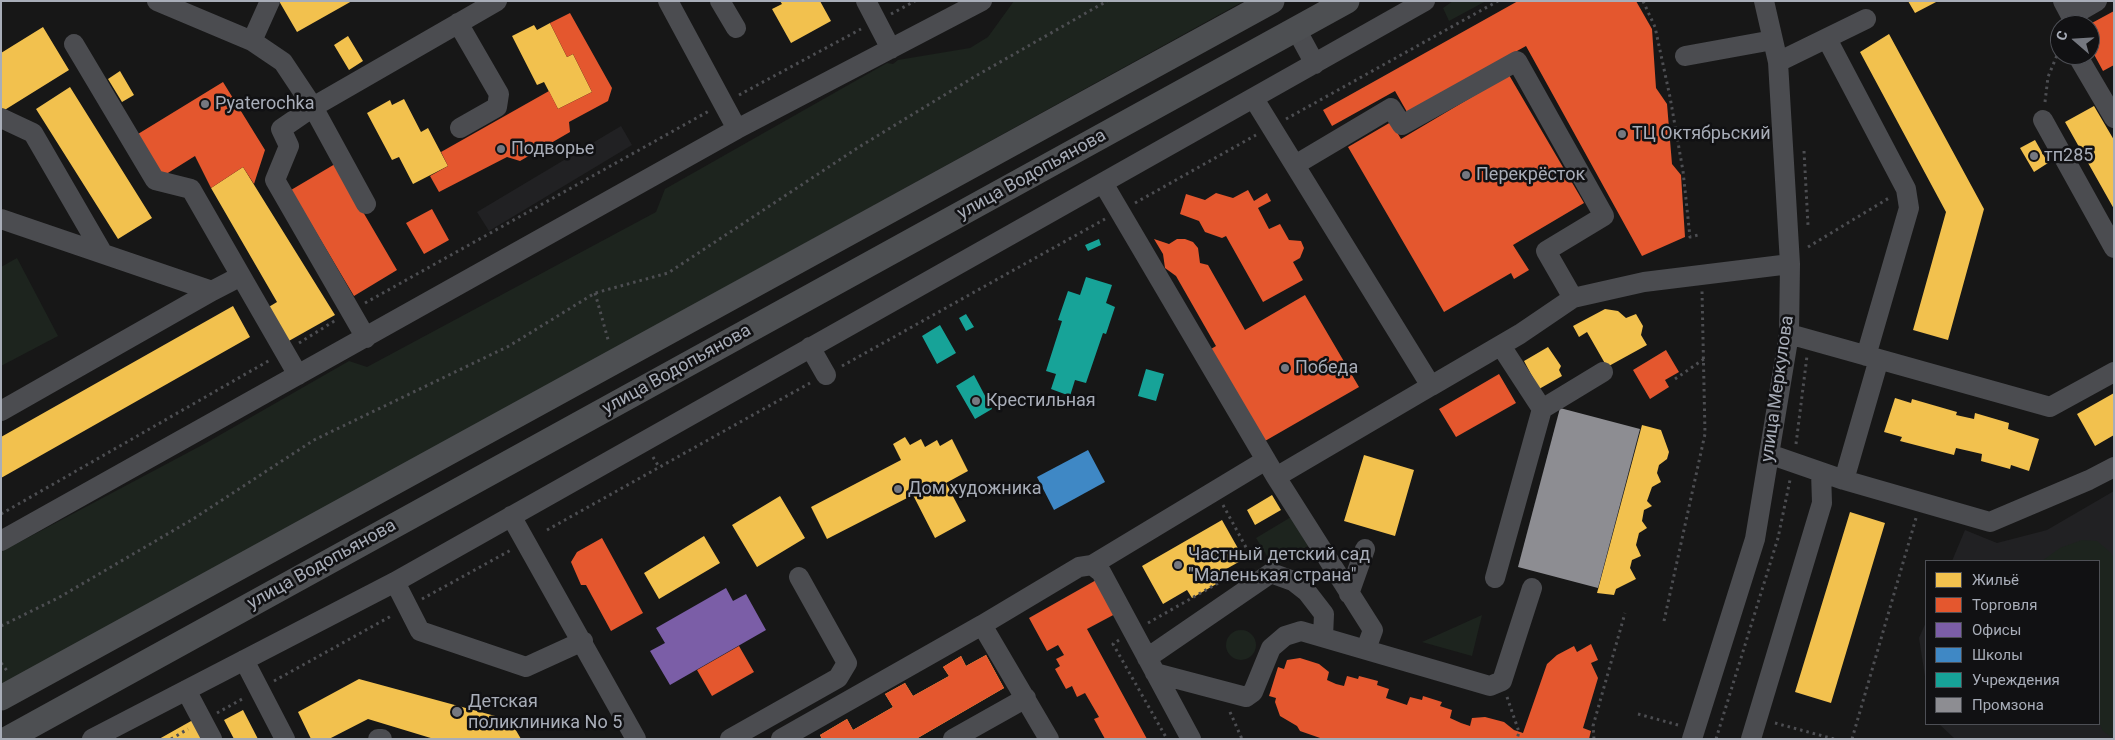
<!DOCTYPE html>
<meta charset="utf-8">
<style>
body{margin:0}
#map{position:relative;width:2115px;height:740px;overflow:hidden;background:#171717;font-family:Roboto,sans-serif}
canvas{display:block}
.frame{position:absolute;inset:0;border:2px solid #a8adb8;pointer-events:none}
.legend{position:absolute;left:1925px;top:560px;width:175px;height:165px;box-sizing:border-box;background:#111113;border:1px solid #4d4f55;margin:0;padding:6px 9px;list-style:none;font-size:15px;color:#a8adb8}
.legend li{display:flex;align-items:center;gap:10px;height:25px}
.legend b{width:25px;border:1px solid #4d4f55}
.north{position:absolute;left:2050px;top:15px;width:50px;height:50px;box-sizing:border-box;background:#111113;border:1px solid #4d4f55;border-radius:50%;rotate:289deg;font-size:14px;font-weight:700;line-height:20px;text-align:center;color:#a8adb8}
.north::after{content:'';display:block;margin:auto;width:18px;height:22px;background:#757880;clip-path:polygon(50% 0,100% 100%,50% 72%,0 100%)}
</style>
<div id="map">
<canvas width="2115" height="740"></canvas>
<div class="frame"></div>
<ul class="legend">
<li><b style="height:14px;background:#f2c14e"></b>Жильё</li>
<li><b style="height:14px;background:#e4572e"></b>Торговля</li>
<li><b style="height:14px;background:#7b5ea7"></b>Офисы</li>
<li><b style="height:14px;background:#3f88c5"></b>Школы</li>
<li><b style="height:14px;background:#17a398"></b>Учреждения</li>
<li><b style="height:14px;background:#8d8d92"></b>Промзона</li>
</ul>
<div class="north">С</div>
</div>
<script>
const g = document.querySelector('canvas').getContext('2d');
g.lineJoin = 'round';
function fill(path, color) { g.fillStyle = color; g.fill(path, 'evenodd'); }
const shape = rows => new Path2D(rows.map(r => 'M' + r).join(''));
function strokePath(path, color, width, dash) { g.strokeStyle = color; g.lineWidth = width; g.lineCap = dash ? 'butt' : 'round'; g.setLineDash(dash || []); g.stroke(path); }
function write(font, color, halo, rows, align = 'center') {
  g.font = font + ' Roboto,sans-serif'; g.lineWidth = 5; g.setLineDash([]); g.textBaseline = 'middle'; g.strokeStyle = halo; g.fillStyle = color; for (const [text, x, y, turn = 0] of rows) {
    g.save(); g.translate(x, y); g.rotate((+turn || 0) * Math.PI / 180); g.textAlign = isNaN(turn) ? turn : align; if (halo) g.strokeText(text, 0, 0); g.fillText(text, 0, 0); g.restore();
  }
}
fill(shape([
 [621,126,632,145,489,231,477,212],
 [2114,491,2114,739,1955,739,1939,724,2099,724,2099,561,1952,561,1965,530,1997,543,2047,530],
 [1926,622,1926,683,1919,638]
]), '#212123');
fill(shape([
 [1014,1,1244,1,1,687,1,552,206,443,349,361,367,367,656,212,665,189,887,63,893,64,898,60,970,48,988,37],
 [1453,1,1486,1,1449,21,1443,8],
 [17,258,58,336,1,366,1,267],
 [1291,517,1308,546,1274,567,1256,538],
 [2082,540,2097,541,2110,552,2114,558,2114,739,2103,731,2099,723,2099,561,2042,561,2060,548],
 [1482,615,1472,656,1422,642],
 '1226 645a15 15 0 1 1 30 0a15 15 0 1 1-30 0Z'
]), '#1d241e');
fill(shape([
 [279,1,352,1,297,32],
 [780,1,820,1,831,21,791,43,772,9,782,4],
 [1908,1,1938,1,1915,13],
 [550,23,567,57,573,54,592,92,558,109,544,82,537,85,512,36,534,25,537,30],
 [43,27,69,70,3,111,1,107,1,53],
 [1889,34,1984,209,1948,340,1913,330,1946,212,1860,52],
 [348,36,363,61,349,70,334,45],
 [120,71,134,95,122,102,108,79],
 [70,87,152,218,118,239,36,109],
 [404,99,421,132,428,128,448,166,413,184,399,157,392,160,367,113,390,100,392,105],
 [2094,106,2114,140,2114,209,2065,122],
 [2035,140,2048,163,2034,172,2020,148],
 [243,167,335,315,287,342,267,308,277,302,211,188],
 [233,306,250,337,1,478,1,437],
 [1605,309,1618,311,1626,318,1636,314,1643,326,1641,335,1647,345,1607,367,1587,332,1579,337,1573,326],
 [1548,347,1561,366,1559,370,1562,376,1539,389,1524,361],
 [2114,393,2114,435,2095,446,2077,414],
 [1895,398,1911,403,1912,399,1957,412,1956,415,1974,419,1975,413,2009,423,2008,429,2039,439,2029,471,2011,465,2010,469,1981,461,1982,454,1956,448,1954,455,1900,441,1902,437,1884,432],
 [1642,425,1661,430,1669,452,1667,459,1659,465,1657,473,1661,482,1652,487,1647,501,1652,506,1644,510,1642,521,1647,528,1639,533,1636,545,1641,556,1632,560,1630,568,1636,579,1616,589,1614,595,1597,593],
 [905,437,910,445,921,439,925,447,937,440,940,446,952,439,968,471,946,483,966,521,935,538,913,495,827,539,811,507,901,460,893,444],
 [1364,455,1414,470,1395,536,1344,521],
 [1272,495,1281,510,1255,525,1247,510],
 [780,496,805,538,757,567,732,525],
 [1850,512,1885,523,1831,703,1795,692],
 [1222,520,1244,559,1221,572,1225,579,1192,598,1187,590,1163,604,1142,566],
 [704,536,720,563,659,599,644,573],
 [986,655,1004,688,916,739,822,739,820,735,847,719,853,730,893,707,885,694,905,683,913,696,949,676,943,667,961,656,966,666],
 [359,679,510,720,521,739,434,739,368,719,329,739,311,739,298,712],
 [243,710,258,739,234,739,224,720],
 [200,716,212,739,159,739]
]), '#f2c14e');
fill(shape([
 [1518,1,1636,1,1652,29,1656,88,1667,104,1672,164,1681,175,1685,237,1642,256,1526,46,1407,112,1395,91,1332,126,1323,110],
 [2114,11,2114,65,2103,71,2090,47,2090,24],
 [570,13,612,88,608,101,569,122,570,132,520,161,507,157,439,192,430,176,448,166,441,152,549,91,558,109,592,92,573,54,567,57,550,23],
 [1509,75,1584,203,1513,245,1529,270,1514,279,1511,273,1444,312,1348,147,1391,122,1401,139],
 [223,82,265,150,254,184,243,167,211,188,195,156,163,176,138,134],
 [335,164,397,270,354,296,291,190],
 [1248,190,1254,201,1267,193,1271,201,1258,208,1269,229,1280,224,1289,240,1301,241,1304,248,1300,258,1293,262,1303,280,1263,302,1226,236,1222,238,1205,232,1199,221,1180,214,1186,194,1205,200,1216,193,1233,198],
 [432,209,449,240,424,254,406,223],
 [1154,239,1169,244,1177,239,1185,239,1193,242,1198,248,1200,263,1208,265,1245,330,1305,295,1359,387,1265,441,1211,349,1216,346,1176,276,1165,268,1163,254],
 [1666,350,1679,372,1665,380,1669,387,1650,399,1633,370],
 [1499,374,1516,403,1456,437,1439,409],
 [602,538,643,613,611,631,586,585,581,585,571,562,577,552],
 [1098,579,1117,613,1087,629,1147,739,1105,739,1094,719,1099,717,1085,693,1077,697,1072,686,1066,689,1055,669,1060,666,1056,659,1064,655,1058,645,1047,651,1029,618],
 [1591,644,1598,660,1591,663,1598,678,1583,728,1591,731,1589,739,1323,739,1300,731,1297,726,1280,716,1275,702,1276,698,1269,696,1278,667,1284,669,1287,660,1300,658,1319,664,1329,672,1327,680,1336,684,1344,686,1347,676,1358,679,1359,676,1378,681,1377,685,1389,689,1386,698,1407,705,1410,697,1422,700,1423,696,1442,702,1440,706,1452,710,1450,718,1461,723,1470,726,1472,718,1485,717,1504,722,1514,730,1523,733,1547,664,1557,655,1574,646,1577,652],
 [739,646,754,672,712,696,697,670],
 [986,655,1004,688,916,739,822,739,820,735,847,719,853,730,893,707,885,694,905,683,913,696,949,676,943,667,961,656,966,666]
]), '#e4572e');
fill(shape([
 [726,588,733,601,746,594,766,630,670,685,650,651,665,643,656,628]
]), '#7b5ea7');
fill(shape([
 [1088,450,1105,482,1054,510,1037,477]
]), '#3f88c5');
fill(shape([
 [1099,239,1101,245,1088,251,1085,245],
 [1086,277,1112,285,1106,303,1115,307,1106,334,1103,333,1086,383,1075,380,1070,396,1051,389,1056,374,1046,371,1062,321,1058,320,1068,291,1080,295],
 [966,314,974,327,966,331,959,318],
 [940,325,956,353,937,364,922,336],
 [1146,369,1164,374,1156,401,1138,396],
 [974,375,992,409,975,419,956,386]
]), '#17a398');
fill(shape([
 [1560,408,1640,429,1598,588,1518,567]
]), '#8d8d92');
strokePath(shape([
 [1643,1,1655,27,1670,97,1683,171,1690,237,1698,235],
 [891,14,915,1],
 [739,95,861,29],
 [2045,102,2048,77,2058,53],
 [1286,119,1498,1],
 [1804,151,1808,225],
 [1135,203,1256,135],
 [1808,247,1889,198],
 [595,293,609,343],
 [365,303,709,111],
 [299,343,336,320],
 [842,366,1105,219],
 [1675,379,1704,359],
 [1796,444,1807,356],
 [653,457,659,467],
 [1223,505,1254,562],
 [1,514,270,360],
 [547,530,810,383],
 [422,599,511,550],
 [1664,621,1705,434,1702,291],
 [1148,623,1234,574],
 [1,626,58,598,193,519,314,440,509,346,595,293,668,273,859,147,974,77,1107,1],
 [1119,640,1113,644,1167,739],
 [1,663,8,672],
 [274,681,393,615],
 [1507,697,1519,732,1517,739],
 [1230,712,1242,739],
 [217,713,244,698],
 [1638,714,1678,725],
 [1775,723,1834,739],
 [171,739,188,729],
 [1594,739,1593,726,1625,613],
 [1716,739,1778,538,1790,480],
 [1852,739,1916,518]
]), '#4d4e52', 3, [2.5, 4]);
strokePath(shape([
 [157,1,252,41,283,62,313,107,497,1],
 [668,1,737,129],
 [720,1,736,28],
 [866,1,891,49],
 [2063,1,2071,16,2097,1],
 [458,23,499,94,497,107,460,128],
 [1296,29,1315,64],
 [1827,39,1906,189,1909,208,1866,356],
 [252,41,270,1],
 [74,44,155,180,191,189,241,276],
 [2077,55,2114,118],
 [1685,56,1773,40],
 [1778,62,1866,19],
 [1254,99,1431,386,1520,334,1573,298,1644,282,1790,264],
 [1,118,33,133,102,252],
 [2043,120,2114,248],
 [1295,165,1391,108,1402,125,1517,61,1604,216,1546,251,1573,298],
 [1103,183,1276,477,1373,630,1366,649],
 [366,204,313,107,281,129,289,146,275,180,366,338],
 [1,219,212,291,241,276,298,375],
 [1789,334,2050,407,2114,372],
 [810,347,826,375],
 [1542,409,1603,372],
 [1,411,212,291],
 [1769,454,1844,480,1990,522,2089,480,2114,467],
 [1276,477,1431,386],
 [1844,480,1879,359],
 [511,516,636,739],
 [1,541,737,129,982,1],
 [1092,565,1266,460],
 [1495,578,1542,409,1501,346],
 [395,582,420,631,526,667,583,641],
 [1349,594,1365,549],
 [982,625,1079,567,1092,565,1101,572,1191,739],
 [1147,658,1271,573,1293,581,1307,592,1324,614,1323,637],
 [244,660,285,739],
 [1155,673,1246,697,1253,692,1271,648,1285,636,1301,631,1490,686,1502,681,1532,588],
 [186,690,212,739],
 [92,739,395,582,1425,1],
 [378,739,382,739],
 [730,739,838,678,847,663,799,577],
 [781,739,982,625,1049,739],
 [953,739,1026,698],
 [1692,739,1755,539,1789,334,1790,264,1778,62,1764,1],
 [1751,739,1822,503,1821,472]
]), '#4b4c50', 20);
strokePath(shape([
 [1,698,1272,1],
 [7,739,1347,1]
]), '#4d4f52', 25);
for (const [x, y, r, color] of [
 [205,104,5,"#757880"],
 [1622,134,5,"#757880"],
 [501,149,5,"#757880"],
 [2034,156,5,"#757880"],
 [1466,175,5,"#757880"],
 [1285,368,5,"#757880"],
 [976,401,5,"#757880"],
 [898,489,5,"#757880"],
 [1178,565,5,"#757880"],
 [457,712,6,"#757880"]
]) { const dot = new Path2D(); dot.arc(x, y, r, 0, 2 * Math.PI); g.fillStyle = color; g.fill(dot); strokePath(dot, '#111113', 2); }
write('18px', '#a8adb8', '#111113', [
 ["Pyaterochka",215,104],
 ["ТЦ Октябрьский",1632,134],
 ["Подворье",511,149],
 ["тп285",2044,156],
 ["Перекрёсток",1476,175],
 ["Победа",1295,368],
 ["Крестильная",986,401],
 ["Дом художника",908,489],
 ["Частный детский сад",1188,555],
 ["\"Маленькая страна\"",1188,576],
 ["Детская",468,702],
 ["поликлиника No 5",468,723]
], 'left');
write('18px', '#a8adb8', '#111113', [
 ["улица Водопьянова",1032,175,-29],
 ["улица Водопьянова",677,370,-29],
 ["улица Меркулова",1778,389,-82],
 ["улица Водопьянова",322,565,-29]
]);
</script>
